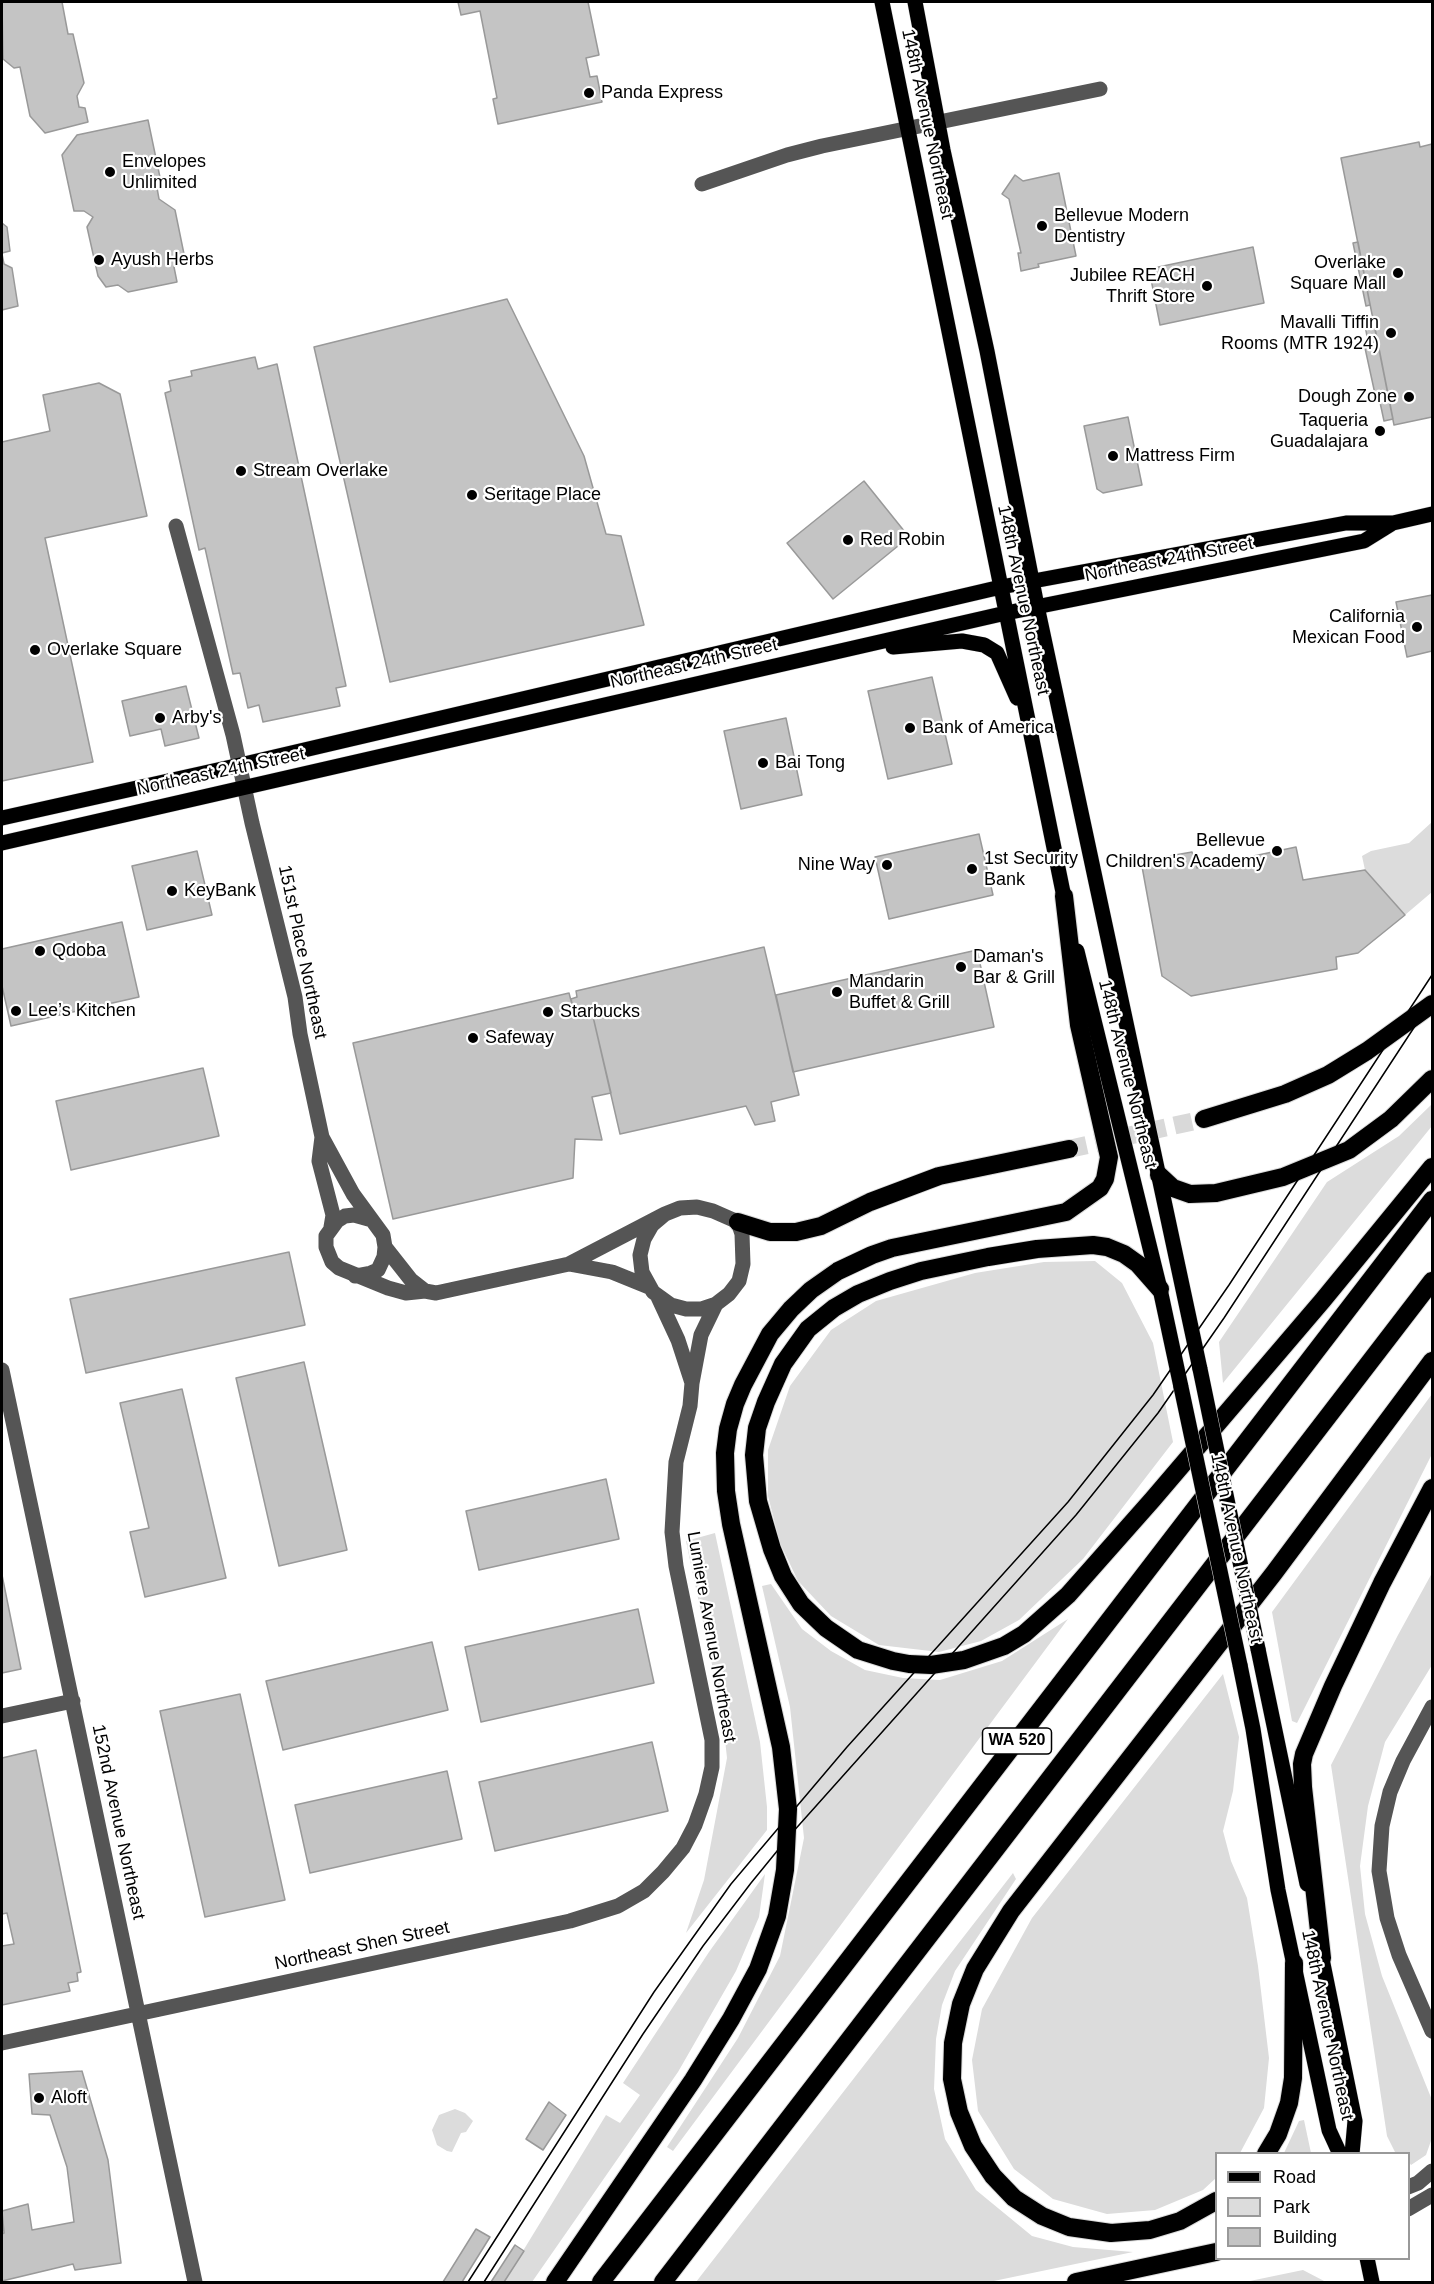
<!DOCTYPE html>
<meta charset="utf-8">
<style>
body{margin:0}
#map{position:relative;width:1434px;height:2284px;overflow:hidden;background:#fff;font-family:Helvetica,sans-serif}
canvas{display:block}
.frame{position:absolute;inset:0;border:3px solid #000;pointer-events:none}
.legend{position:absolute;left:1215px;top:2152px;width:195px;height:108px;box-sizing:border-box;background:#fff;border:2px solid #999;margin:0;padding:8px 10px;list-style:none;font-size:18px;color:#000}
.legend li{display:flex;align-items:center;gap:12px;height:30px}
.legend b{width:30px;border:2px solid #999}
</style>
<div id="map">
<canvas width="1434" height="2284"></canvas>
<div class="frame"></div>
<ul class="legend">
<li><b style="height:8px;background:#000"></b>Road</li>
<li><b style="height:16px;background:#dcdcdc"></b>Park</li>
<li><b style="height:16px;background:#c4c4c4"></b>Building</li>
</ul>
</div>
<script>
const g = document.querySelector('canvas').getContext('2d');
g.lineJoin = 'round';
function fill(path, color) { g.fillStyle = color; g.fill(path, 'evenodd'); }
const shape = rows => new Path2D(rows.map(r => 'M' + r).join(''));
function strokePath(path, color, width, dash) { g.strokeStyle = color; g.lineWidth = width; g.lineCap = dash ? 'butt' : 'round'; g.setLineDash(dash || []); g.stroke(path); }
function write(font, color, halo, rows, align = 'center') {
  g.font = font + ' Helvetica,sans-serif'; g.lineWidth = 4.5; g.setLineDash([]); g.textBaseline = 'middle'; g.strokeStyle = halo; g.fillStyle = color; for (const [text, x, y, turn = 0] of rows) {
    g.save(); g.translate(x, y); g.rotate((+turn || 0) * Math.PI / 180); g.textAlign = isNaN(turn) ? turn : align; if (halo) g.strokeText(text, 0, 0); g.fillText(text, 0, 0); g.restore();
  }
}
fill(shape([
 [1432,822,1432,892,1405,915,1365,870,1362,856,1371,851,1409,843],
 [1432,1104,1432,1126,1223,1383,1219,1342,1327,1182,1399,1136],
 [1095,1261,1122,1283,1153,1343,1173,1442,1083,1559,1019,1620,981,1641,939,1652,879,1645,831,1616,798,1581,780,1543,768,1496,768,1450,790,1386,831,1330,876,1301,975,1273,1044,1262],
 [1432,1394,1432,1454,1297,1723,1292,1721,1272,1612],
 [715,1533,760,1742,767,1807,767,1830,686,1933,704,1880,727,1758,722,1712,686,1541],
 [1432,1573,1432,1665,1385,1742,1368,1806,1360,1866,1365,1914,1382,1976,1432,2100,1432,2138,1426,2155,1411,2165,1409,2162,1408,2154,1395,2152,1387,2136,1331,1765,1398,1635],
 [771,1584,802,1629,831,1651,865,1670,903,1678,940,1680,1002,1661,1068,1619,673,2151,667,2147,738,2038,780,1956,804,1838,790,1707,762,1586],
 [1223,1674,1239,1737,1233,1791,1223,1831,1231,1861,1247,1898,1258,1966,1269,2058,1264,2108,1240,2153,1216,2154,1216,2178,1203,2190,1155,2210,1107,2214,1053,2199,1014,2169,978,2111,972,2060,982,2009,1032,1918],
 [1013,1873,1016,1879,955,1971,942,2005,936,2039,934,2089,945,2139,976,2190,1032,2236,1073,2247,1133,2252,989,2282,696,2282],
 [765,1874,759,1917,736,1971,678,2072,532,2282,504,2282,606,2115,620,2123,640,2095,623,2083,709,1952],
 [455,2109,465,2113,473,2121,466,2132,461,2133,452,2152,447,2151,437,2145,432,2130,439,2115],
 [1304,2120,1311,2153,1284,2153,1299,2121],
 [1303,2270,1326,2282,1245,2282]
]), '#dcdcdc');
const building = shape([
 [3,2,62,2,68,34,73,34,84,83,77,96,79,107,85,108,88,122,45,133,30,116,20,67,14,68,3,59,2,4,3,2],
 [458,2,588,2,599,55,586,58,590,77,597,76,602,102,498,124,493,99,497,98,480,11,461,15,458,2],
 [148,120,162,187,157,188,159,199,175,210,184,254,174,267,177,282,128,292,118,285,106,287,98,276,87,227,93,217,84,211,74,211,62,155,77,135,148,120],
 [1419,142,1420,147,1432,144,1432,417,1394,425,1341,158,1419,142],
 [1059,173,1076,256,1038,264,1039,267,1021,271,1018,253,1021,253,1009,199,1002,194,1015,175,1023,181,1059,173],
 [2,223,7,227,10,251,2,253,2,223],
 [1358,242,1370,305,1366,306,1353,243,1358,242],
 [1253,247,1264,303,1160,325,1149,269,1253,247],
 [2,254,4,264,12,268,18,306,2,310,2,254],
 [507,299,584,456,606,534,621,536,644,625,390,682,314,347,507,299],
 [1373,318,1393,419,1384,421,1378,393,1375,394,1365,348,1369,347,1364,320,1373,318],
 [255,357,258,369,277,364,346,686,336,688,340,706,263,722,259,705,248,708,240,673,233,674,205,548,199,550,165,393,171,391,169,381,192,376,191,371,255,357],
 [99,383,120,394,147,516,45,538,93,762,2,781,2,442,50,431,43,395,99,383],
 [1128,417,1142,485,1103,493,1097,489,1084,426,1128,417],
 [864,481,909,537,833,599,787,543,864,481],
 [1432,595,1432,651,1407,657,1396,602,1432,595],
 [932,677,952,764,888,779,868,691,932,677],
 [186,686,199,738,165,746,161,729,130,736,122,701,186,686],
 [786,718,802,795,741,809,724,731,786,718],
 [979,834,993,895,889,919,875,857,979,834],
 [1296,847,1303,880,1365,870,1405,915,1358,953,1336,957,1337,969,1191,996,1162,976,1141,861,1192,852,1197,868,1296,847],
 [197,851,212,915,147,930,132,866,197,851],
 [122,922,139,997,11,1026,2,986,2,949,122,922],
 [764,947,799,1095,771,1102,775,1121,755,1125,746,1106,620,1134,591,1008,574,1012,571,999,577,997,576,991,764,947],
 [977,950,994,1027,793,1072,776,995,977,950],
 [569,993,574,1012,591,1008,611,1093,592,1097,602,1140,575,1139,573,1178,393,1219,353,1043,569,993],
 [203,1068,219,1136,71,1170,56,1101,203,1068],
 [289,1252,305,1325,86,1373,70,1299,289,1252],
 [304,1362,347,1550,279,1566,236,1378,304,1362],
 [182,1389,226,1578,145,1597,130,1532,149,1528,120,1403,182,1389],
 [606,1479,619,1539,479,1570,466,1511,606,1479],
 [2,1575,21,1669,2,1673,2,1575],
 [638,1609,654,1683,481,1722,465,1647,638,1609],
 [432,1642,448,1710,283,1750,266,1681,432,1642],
 [240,1694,285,1900,205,1917,160,1711,240,1694],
 [652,1742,668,1811,495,1851,479,1782,652,1742],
 [36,1750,81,1972,77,1973,78,1981,68,1983,70,1991,2,2005,2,1946,14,1944,7,1913,2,1914,2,1758,36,1750],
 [447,1771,462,1839,310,1873,295,1805,447,1771],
 [82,2071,108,2160,121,2263,75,2270,73,2264,2,2281,2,2234,4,2233,2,2211,28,2204,32,2230,74,2222,67,2167,50,2115,32,2114,29,2074,82,2071],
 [549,2102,566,2115,543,2150,526,2139,549,2102],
 [476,2229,490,2237,462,2282,443,2282,476,2229],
 [515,2245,524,2251,504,2282,491,2282,515,2245]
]);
fill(building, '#c4c4c4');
strokePath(building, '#999', 1.5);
strokePath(shape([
 [1069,1149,1204,1119]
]), '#d9d9d9', 18, [18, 9]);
const major = shape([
 [882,2,1066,907],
 [915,2,943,150,987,351,1037,606,1200,1369],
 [893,647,962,641,984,645,997,653,1017,698],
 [2,818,240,765,1001,587,1346,523,1393,523,1432,514],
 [2,843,1006,613,1364,541,1393,523],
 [1077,951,1160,1289,1181,1387],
 [1258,1649,1307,1884],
 [1240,1665,1253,1729,1278,1890,1329,2130,1340,2154],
 [1320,1949,1355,2121,1352,2154],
 [1367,2258,1372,2282]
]);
const highway = shape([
 [1204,1119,1285,1094,1328,1075,1367,1051,1432,1004],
 [1159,1175,1173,1188,1190,1194,1216,1193,1283,1177,1349,1150,1391,1119,1432,1079],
 [738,1222,770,1232,796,1232,821,1226,870,1202,939,1176,1069,1149],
 [1160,1289,1138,1264,1124,1254,1107,1247,1093,1245,1037,1249,988,1257,921,1271,890,1281,858,1294,834,1308,808,1329,783,1364,766,1402,757,1428,754,1455,758,1501,772,1549,783,1576,801,1604,826,1628,858,1650,893,1661,909,1664,931,1665,964,1660,1004,1646,1024,1634,1068,1595,1153,1499,1323,1300,1432,1167],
 [1322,1958,1303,1787,1302,1764,1304,1754,1333,1686,1382,1583,1432,1488],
 [1266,2154,1278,2134,1289,2103,1293,2078,1294,1963],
 [1216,2201,1180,2221,1150,2230,1111,2233,1069,2227,1042,2216,1014,2198,993,2176,973,2146,959,2112,952,2079,953,2043,961,2004,975,1969,1011,1911,1274,1573,1432,1361],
 [555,2282,693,2080,731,2019,758,1969,777,1916,785,1870,788,1809,781,1747,731,1524,726,1491,725,1453,728,1429,735,1404,743,1385,770,1334,791,1309,811,1290,838,1271,872,1255,892,1248,1066,1212,1100,1188,1105,1179,1109,1157,1079,1025,1064,896],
 [601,2282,1432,1200],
 [663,2282,1432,1281],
 [1076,2282,1216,2252]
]);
strokePath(major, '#dbdbdb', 16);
strokePath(highway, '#dbdbdb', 20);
strokePath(shape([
 [702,184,787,155,822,146,1100,89],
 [176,526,233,735,252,823,295,997,300,1034,322,1137,319,1161,333,1215,331,1227],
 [322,1137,353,1194,383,1235,385,1247,384,1257,378,1270,371,1273,355,1276],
 [697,1207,713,1211,738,1222,742,1234,743,1264,739,1281,729,1294,716,1304,701,1309,686,1309,671,1305,653,1292,642,1272,640,1255,644,1239,652,1225,665,1214,680,1208,697,1207],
 [372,1220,354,1215,345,1216,337,1221,326,1236,326,1247,332,1262,339,1268,388,1288,406,1293,425,1291,436,1293,569,1264,665,1214],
 [385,1247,411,1280,425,1291],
 [569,1264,612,1272,649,1287],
 [2,1370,195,2282],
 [692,1383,701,1335,716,1304],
 [1432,1707,1403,1761,1390,1792,1382,1826,1379,1871,1387,1918,1399,1955,1432,2031],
 [2,1716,73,1701],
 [2,2043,570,1921,618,1906,644,1891,663,1872,683,1848,695,1825,706,1794,712,1767,712,1740,676,1566,672,1532,676,1462,690,1406,692,1383,678,1340,658,1297],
 [1408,2187,1418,2183,1432,2171],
 [1408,2209,1432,2195]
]), '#555', 15);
strokePath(major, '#000', 15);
strokePath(highway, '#000', 18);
strokePath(shape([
 [468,2282,654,1992,731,1884,847,1747,1068,1502,1153,1395,1229,1285,1432,975],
 [484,2282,643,2034,703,1946,751,1883,791,1834,1076,1515,1158,1413,1224,1318,1432,1000]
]), '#000', 1.5);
const majorBridge = shape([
 [1200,1369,1258,1649],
 [1181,1387,1240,1665]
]);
strokePath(majorBridge, '#dbdbdb', 16, []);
strokePath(majorBridge, '#000', 15);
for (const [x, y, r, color] of [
 [589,93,6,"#000"],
 [110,172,6,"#000"],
 [1042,226,6,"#000"],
 [99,260,6,"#000"],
 [1398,273,6,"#000"],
 [1207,286,6,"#000"],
 [1391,333,6,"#000"],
 [1409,397,6,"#000"],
 [1380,431,6,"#000"],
 [1113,456,6,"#000"],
 [241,471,6,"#000"],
 [472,495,6,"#000"],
 [848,540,6,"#000"],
 [1417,627,6,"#000"],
 [35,650,6,"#000"],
 [160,718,6,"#000"],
 [910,728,6,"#000"],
 [763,763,6,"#000"],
 [1277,851,6,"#000"],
 [887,865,6,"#000"],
 [972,869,6,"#000"],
 [172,891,6,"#000"],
 [40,951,6,"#000"],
 [961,967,6,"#000"],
 [837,992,6,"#000"],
 [16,1011,6,"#000"],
 [548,1012,6,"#000"],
 [473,1038,6,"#000"],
 [39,2098,6,"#000"]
]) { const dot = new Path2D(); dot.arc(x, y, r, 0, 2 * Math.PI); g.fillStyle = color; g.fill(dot); strokePath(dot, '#fff', 2); }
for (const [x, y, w] of [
 [1017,1741,69]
]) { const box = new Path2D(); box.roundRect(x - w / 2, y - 13, w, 26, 4.5); g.fillStyle = '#fff'; g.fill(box); strokePath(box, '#000', 1.5); }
write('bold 16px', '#000', null, [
 ["WA 520",1017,1741]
]);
write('18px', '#000', '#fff', [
 ["Panda Express",601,93],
 ["Envelopes",122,162],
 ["Unlimited",122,183],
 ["Bellevue Modern",1054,216],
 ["Dentistry",1054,237],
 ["Ayush Herbs",111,260],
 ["Overlake",1386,263,"right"],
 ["Square Mall",1386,284,"right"],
 ["Jubilee REACH",1195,276,"right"],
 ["Thrift Store",1195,297,"right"],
 ["Mavalli Tiffin",1379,323,"right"],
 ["Rooms (MTR 1924)",1379,344,"right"],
 ["Dough Zone",1397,397,"right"],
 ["Taqueria",1368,421,"right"],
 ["Guadalajara",1368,442,"right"],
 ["Mattress Firm",1125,456],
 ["Stream Overlake",253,471],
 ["Seritage Place",484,495],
 ["Red Robin",860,540],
 ["California",1405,617,"right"],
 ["Mexican Food",1405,638,"right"],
 ["Overlake Square",47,650],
 ["Arby's",172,718],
 ["Bank of America",922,728],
 ["Bai Tong",775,763],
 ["Bellevue",1265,841,"right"],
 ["Children's Academy",1265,862,"right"],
 ["1st Security",984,859],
 ["Bank",984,880],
 ["Nine Way",875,865,"right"],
 ["KeyBank",184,891],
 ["Qdoba",52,951],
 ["Daman's",973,957],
 ["Bar & Grill",973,978],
 ["Mandarin",849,982],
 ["Buffet & Grill",849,1003],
 ["Lee’s Kitchen",28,1011],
 ["Starbucks",560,1012],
 ["Safeway",485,1038],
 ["Aloft",51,2098]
], 'left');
write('18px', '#000', '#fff', [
 ["148th Avenue Northeast",927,124,78],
 ["Northeast 24th Street",1169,560,-11],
 ["148th Avenue Northeast",1023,600,78],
 ["Northeast 24th Street",694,664,-13],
 ["Northeast 24th Street",221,772,-12],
 ["151st Place Northeast",302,952,78],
 ["148th Avenue Northeast",1127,1074,76],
 ["148th Avenue Northeast",1236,1548,78],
 ["Lumiere Avenue Northeast",711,1637,80],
 ["152nd Avenue Northeast",118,1822,78],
 ["Northeast Shen Street",362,1946,-12],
 ["148th Avenue Northeast",1327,2025,78]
]);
</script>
